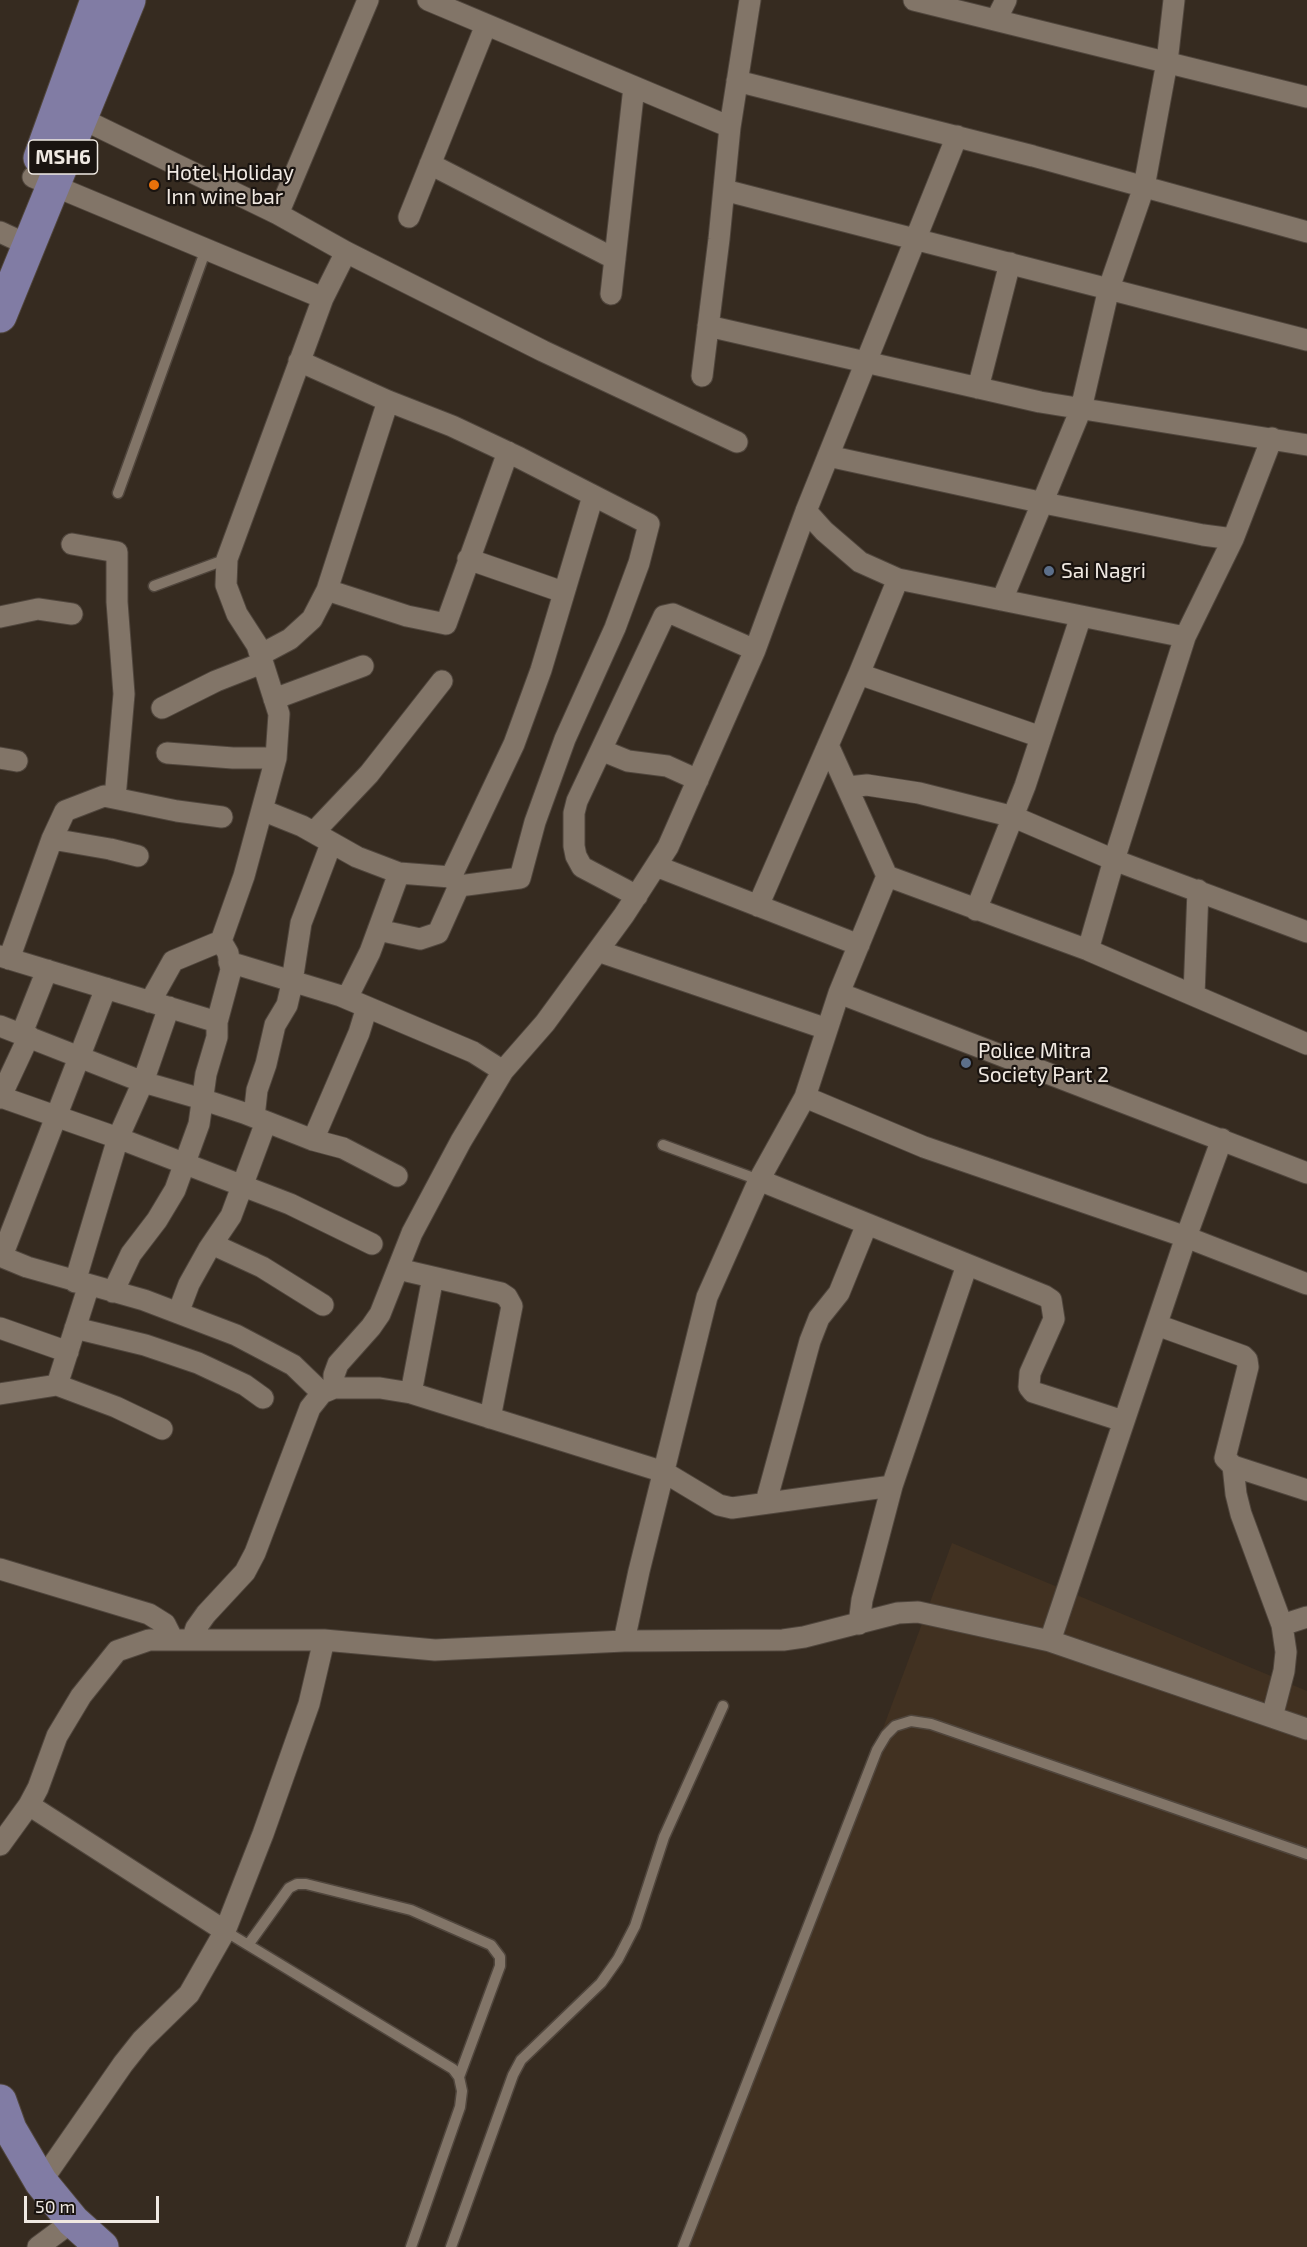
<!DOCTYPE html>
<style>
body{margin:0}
#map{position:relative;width:1307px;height:2247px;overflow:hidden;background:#362b20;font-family:"Exo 2",sans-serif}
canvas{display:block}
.scale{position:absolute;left:24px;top:2196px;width:135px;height:27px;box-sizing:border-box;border:3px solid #f0e9e2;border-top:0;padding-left:8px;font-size:18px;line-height:21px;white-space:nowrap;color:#f0e9e2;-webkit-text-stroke:4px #1a1410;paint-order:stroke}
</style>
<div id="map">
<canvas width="1307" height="2247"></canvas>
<div class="scale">50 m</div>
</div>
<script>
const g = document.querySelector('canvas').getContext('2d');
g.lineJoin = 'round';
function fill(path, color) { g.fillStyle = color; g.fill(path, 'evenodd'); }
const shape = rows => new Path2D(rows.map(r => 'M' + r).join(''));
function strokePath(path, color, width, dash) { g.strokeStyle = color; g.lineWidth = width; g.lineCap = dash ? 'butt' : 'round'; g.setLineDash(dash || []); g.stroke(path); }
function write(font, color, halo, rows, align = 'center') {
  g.font = font + ' "Exo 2",sans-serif'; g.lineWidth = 4.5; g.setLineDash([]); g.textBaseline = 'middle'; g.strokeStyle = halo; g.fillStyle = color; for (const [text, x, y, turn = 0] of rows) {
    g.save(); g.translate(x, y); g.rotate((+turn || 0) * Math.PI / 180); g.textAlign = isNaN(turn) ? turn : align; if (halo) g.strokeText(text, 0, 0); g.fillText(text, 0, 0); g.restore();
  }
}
fill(shape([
 [952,1543,1307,1691,1307,2247,690,2247]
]), '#413121');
const service = shape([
 [118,493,206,249],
 [154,586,227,559],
 [663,1145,759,1180],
 [225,1931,453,2069,459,2077,462,2091,460,2107,411,2247],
 [248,1945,289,1888,297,1884,306,1884,411,1910,491,1945,500,1957,500,1966,459,2077],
 [451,2247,513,2075,521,2060,601,1983,618,1959,635,1926,664,1837,723,1706],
 [683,2247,877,1750,886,1735,895,1726,911,1721,931,1724,1307,1854]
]);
const minor = shape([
 [428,0,730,127],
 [914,0,1307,97],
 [996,20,1006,0],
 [737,81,1033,156,1307,232],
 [70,113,278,214,346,252,543,351,737,442],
 [430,164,615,259],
 [33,177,323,298],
 [724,190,1307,340],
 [278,214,368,0],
 [409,217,486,25],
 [0,232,28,245],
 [611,294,634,87],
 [708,326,1040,402,1307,445],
 [702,376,719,239,730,127,750,0],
 [978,388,1010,263],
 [828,456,1044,503,1203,535,1233,539],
 [806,511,824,531,860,562,898,579,1185,637],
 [72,544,117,552,117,602,124,694,115,798],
 [468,559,563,592],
 [327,590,407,616,446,624,508,452],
 [1002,600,1081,409,1109,288,1144,187,1167,62,1174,0],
 [0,617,38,609,72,614],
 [260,655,290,639,312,619,327,590,388,401],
 [859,674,1041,737],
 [274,699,363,666],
 [162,708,216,681,262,663],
 [828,745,887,876],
 [601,750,628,761,667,766,698,780],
 [167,753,233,758,276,758],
 [0,758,17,761],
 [848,787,867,785,919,793,1014,817,1114,860,1307,932],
 [262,810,302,826,357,857,399,873,451,877,459,886,520,878,535,822,565,739,615,628,639,563,649,524,520,458,452,426,388,401,299,361],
 [314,832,369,774,442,681],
 [52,839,110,849,138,856],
 [656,866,859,945],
 [451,877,514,744,541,670,593,496],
 [637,896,582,867,576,856,574,846,574,813,577,801,664,616,673,614,755,650],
 [758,906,859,674,898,579],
 [976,910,1025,786,1081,616],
 [378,930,420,939,438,933,459,886],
 [1088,950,1114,860,1185,637,1233,539,1272,438],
 [598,951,827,1029],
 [0,956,217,1022],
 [9,959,52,839,65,811,104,796,177,811,222,817],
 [229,962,341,996,473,1052,503,1071],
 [839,993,1307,1173],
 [1194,995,1198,890],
 [347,998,370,952,399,873],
 [150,1002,173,961,221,941,244,876,276,758,279,714,257,645,237,614,226,585,227,559,323,298,346,252],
 [0,1026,143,1082,195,1097,244,1113,313,1140,343,1148,397,1176],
 [22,1033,47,970],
 [1,1097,118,1138,290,1204,372,1244],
 [805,1097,924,1147,1186,1237,1307,1284],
 [0,1098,29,1036],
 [254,1117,257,1090,266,1064,275,1025,287,1005,291,988,301,923,331,844],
 [313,1140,359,1033,367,1007],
 [759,1180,1045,1296,1051,1300,1054,1319,1030,1373,1029,1387,1033,1392,1123,1421],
 [212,1244,262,1267,323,1305],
 [0,1256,27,1267,144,1300,236,1335,293,1365,322,1393],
 [2,1256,106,988],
 [398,1269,501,1293,507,1297,512,1306,490,1418],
 [75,1282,118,1138,143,1082,169,1007],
 [113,1292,131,1254,157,1220,175,1190,199,1124,206,1074,217,1037,217,1022,231,970,228,953,221,941],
 [178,1313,189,1284,208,1250,231,1216,266,1122],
 [1157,1325,1243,1356,1247,1360,1248,1367,1225,1458,1233,1466,1307,1490],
 [0,1328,68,1352],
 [75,1328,145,1345,198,1363,245,1385,263,1398],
 [57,1385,89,1285],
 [334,1388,334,1375,338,1364,371,1327,380,1314,412,1233,461,1141,503,1071,545,1023,624,915,668,847,755,650,806,511,957,136],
 [411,1393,433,1277],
 [0,1394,57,1385,116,1407,162,1429],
 [1233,1466,1236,1494,1241,1514,1282,1625,1286,1652,1284,1671,1272,1717],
 [766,1502,810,1341,819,1318,839,1293,867,1224],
 [0,1569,149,1614,165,1624,173,1640],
 [859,1624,862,1600,892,1486,967,1265],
 [1282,1625,1307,1617],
 [192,1640,196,1628,206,1614,245,1572,255,1553,310,1408,322,1393,334,1388,380,1388,411,1393,664,1472,719,1505,732,1508,892,1486],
 [624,1641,639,1571,707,1297,759,1180,805,1097,839,993,887,876,1088,950,1307,1044],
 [1050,1641,1186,1237,1222,1139],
 [29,1805,225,1931],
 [0,1845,29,1805,38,1788,57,1736,81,1696,117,1651,149,1640,324,1640,435,1650,624,1641,783,1640,804,1637,898,1613,918,1612,1050,1641,1307,1729],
 [41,2182,123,2064,142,2040,189,1994,225,1931,263,1834,309,1704,324,1640],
 [38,2247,73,2221]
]);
const primary = shape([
 [40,158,97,0],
 [0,316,129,0],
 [0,2101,10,2129,41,2182,73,2221,102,2247]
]);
strokePath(service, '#50463d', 13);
strokePath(minor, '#50463d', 23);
strokePath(primary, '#50463d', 35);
strokePath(service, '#827568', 10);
strokePath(minor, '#827568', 21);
strokePath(primary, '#817ca4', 33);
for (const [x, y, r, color] of [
 [154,185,6,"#e8710a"],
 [1049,571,6,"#5c6f8a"],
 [966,1063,6,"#5c6f8a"]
]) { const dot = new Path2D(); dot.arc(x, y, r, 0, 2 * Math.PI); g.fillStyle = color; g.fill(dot); strokePath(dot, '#1a1410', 2); }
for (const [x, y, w] of [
 [63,157,69]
]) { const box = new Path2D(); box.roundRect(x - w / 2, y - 17, w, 34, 4.5); g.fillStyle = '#1a1410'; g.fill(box); strokePath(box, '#f0e9e2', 1.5); }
write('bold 20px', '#f0e9e2', null, [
 ["MSH6",63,157]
]);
write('21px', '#f0e9e2', '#1a1410', [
 ["Hotel Holiday",166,173],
 ["Inn wine bar",166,197],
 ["Sai Nagri",1061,571],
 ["Police Mitra",978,1051],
 ["Society Part 2",978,1075]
], 'left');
</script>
